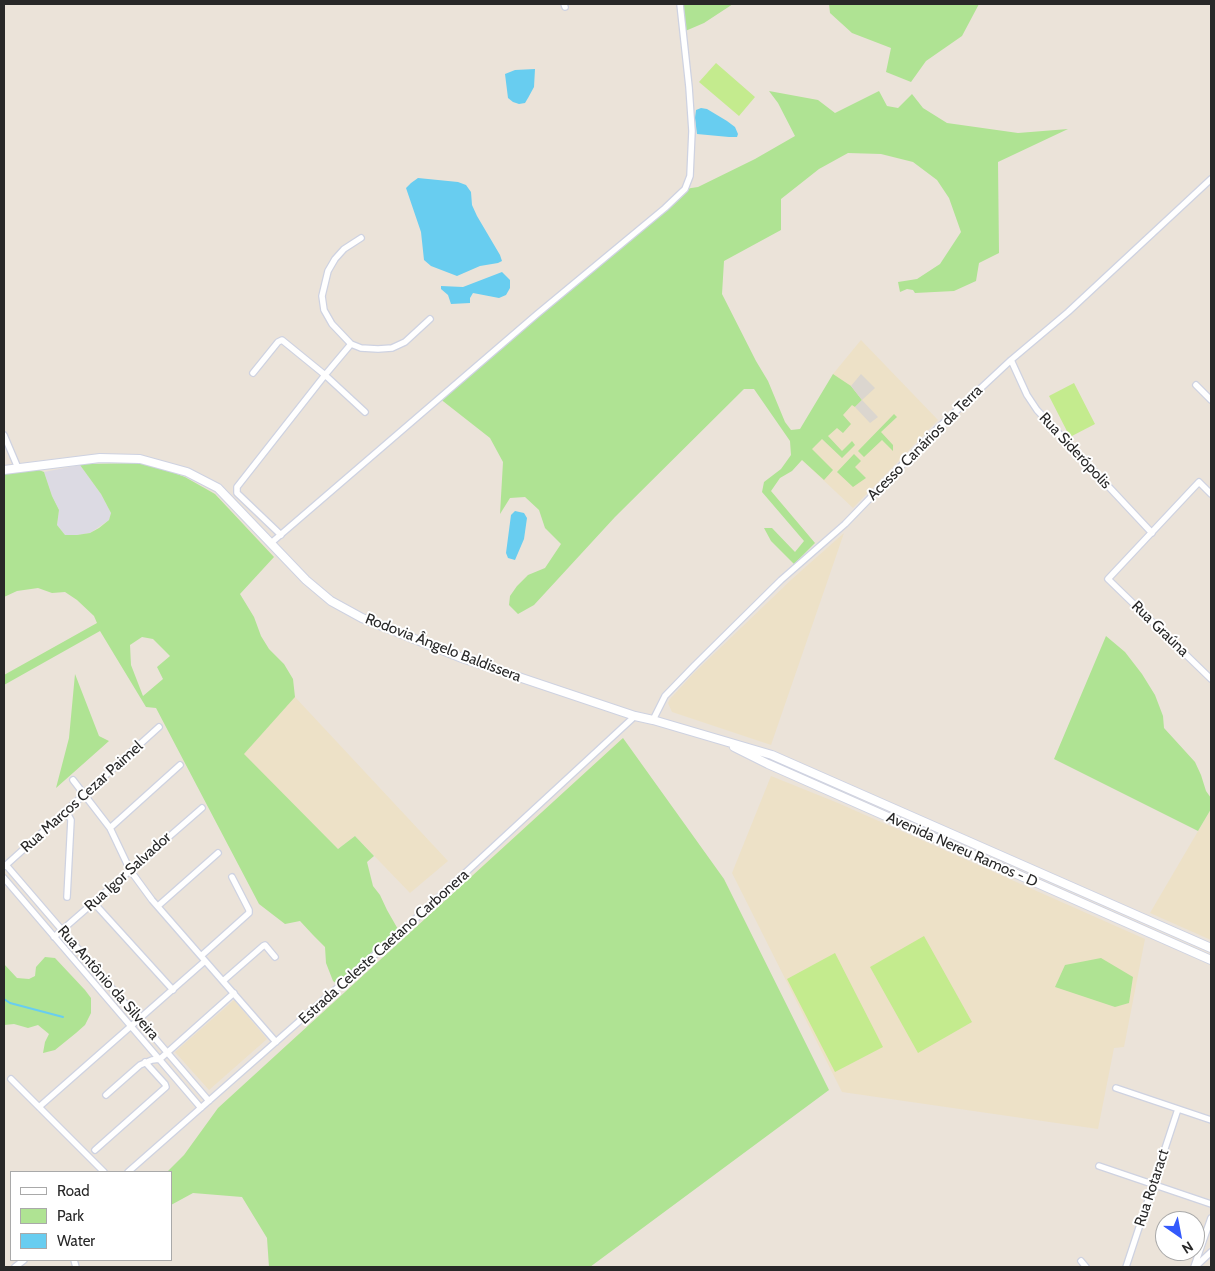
<!DOCTYPE html>
<meta charset="utf-8">
<style>
body{margin:0}
#map{position:relative;width:1215px;height:1271px;overflow:hidden;background:#ebe3d9;font-family:Cabin,sans-serif}
canvas{display:block}
.frame{position:absolute;inset:0;border:5px solid #282828;pointer-events:none}
.legend{position:absolute;left:10px;top:1171px;width:162px;height:90px;box-sizing:border-box;background:#fff;border:1px solid #a9a9a9;margin:0;padding:6px 9px;list-style:none;font-size:15px;color:#282828}
.legend li{display:flex;align-items:center;gap:10px;height:25px}
.legend b{width:25px;border:1px solid #a9a9a9}
.north{position:absolute;left:1155px;top:1211px;width:50px;height:50px;box-sizing:border-box;background:#fff;border:1px solid #a9a9a9;border-radius:50%;rotate:147deg;font-size:14px;font-weight:700;line-height:20px;text-align:center;color:#282828}
.north::after{content:'';display:block;margin:auto;width:18px;height:22px;background:#345afc;clip-path:polygon(50% 0,100% 100%,50% 72%,0 100%)}
</style>
<div id="map">
<canvas width="1215" height="1271"></canvas>
<div class="frame"></div>
<ul class="legend">
<li><b style="height:6px;background:#fff"></b>Road</li>
<li><b style="height:14px;background:#afe393"></b>Park</li>
<li><b style="height:14px;background:#68cdf0"></b>Water</li>
</ul>
<div class="north">N</div>
</div>
<script>
const g = document.querySelector('canvas').getContext('2d');
g.lineJoin = 'round';
function fill(path, color) { g.fillStyle = color; g.fill(path, 'evenodd'); }
const shape = rows => new Path2D(rows.map(r => 'M' + r).join(''));
function strokePath(path, color, width, dash) { g.strokeStyle = color; g.lineWidth = width; g.lineCap = dash ? 'butt' : 'round'; g.setLineDash(dash || []); g.stroke(path); }
function write(font, color, halo, rows, align = 'center') {
  g.font = font + ' Cabin,sans-serif'; g.lineWidth = 4; g.setLineDash([]); g.textBaseline = 'middle'; g.strokeStyle = halo; g.fillStyle = color; for (const [text, x, y, turn = 0] of rows) {
    g.save(); g.translate(x, y); g.rotate((+turn || 0) * Math.PI / 180); g.textAlign = isNaN(turn) ? turn : align; if (halo) g.strokeText(text, 0, 0); g.fillText(text, 0, 0); g.restore();
  }
}
fill(shape([
 [80,465,101,494,111,513,109,520,90,533,77,535,65,535,57,525,59,510,52,496,44,472]
]), '#dcdae3');
fill(shape([
 [861,340,938,420,853,508,802,460,833,374],
 [844,533,771,745,672,712,668,703,670,699,693,674,792,579],
 [295,697,448,861,410,893,355,836,338,849,243,754],
 [771,776,838,803,1145,939,1124,1047,1114,1048,1098,1129,842,1092,732,873],
 [1211,809,1211,940,1150,913],
 [234,1000,267,1039,209,1090,175,1052]
]), '#ede1c7');
fill(shape([
 [680,4,733,4,704,23,683,32],
 [829,4,979,4,962,36,926,61,911,82,886,72,891,48,852,33,830,13],
 [769,91,818,100,835,113,879,91,887,106,898,108,912,94,923,108,947,123,1018,133,1068,129,998,162,999,253,979,263,976,281,954,291,915,293,913,290,907,289,900,292,898,282,917,279,940,264,961,232,949,198,937,180,913,162,881,154,848,153,819,169,781,199,781,230,724,261,722,294,756,361,768,381,785,422,791,430,800,429,833,374,851,386,862,400,855,407,852,405,843,415,851,424,843,433,837,428,828,436,842,451,852,441,855,445,842,458,822,439,812,449,833,470,824,480,802,460,792,471,780,478,771,491,815,543,794,564,771,541,764,528,772,528,795,552,804,541,762,492,764,482,781,469,791,455,790,441,754,389,744,389,615,517,534,605,518,614,509,605,510,596,517,586,528,575,545,568,561,544,545,528,539,510,525,497,510,498,500,514,503,462,490,438,439,398,685,189,698,187,755,159,795,136,778,103],
 [894,414,897,417,881,432,893,445,893,451,882,440,864,457,858,451],
 [854,454,861,461,855,467,866,478,853,487,837,472],
 [139,463,161,468,185,477,215,494,274,557,240,594,254,617,261,636,269,649,284,664,293,679,295,697,244,754,338,849,355,836,374,856,367,862,373,886,380,895,387,910,399,931,337,984,333,981,326,963,325,947,313,935,300,921,285,924,259,904,156,708,146,707,100,631,4,685,4,675,97,623,94,616,77,600,65,592,52,593,38,588,17,591,4,597,4,474,39,470,44,472,52,496,59,510,57,525,65,535,77,535,90,533,99,528,109,520,111,513,101,494,80,465,86,464],
 [142,637,153,639,170,656,157,667,163,679,143,696,131,665,130,645],
 [1106,636,1125,652,1142,674,1155,695,1163,716,1164,728,1195,762,1201,775,1206,791,1211,798,1211,809,1198,831,1054,759],
 [75,674,99,736,109,741,56,788,69,738],
 [623,738,724,879,829,1090,590,1267,269,1267,267,1238,242,1197,193,1193,171,1205,171,1172,167,1172,184,1155,218,1108],
 [45,957,55,958,85,990,91,998,91,1013,85,1025,76,1033,55,1050,43,1053,45,1042,49,1034,38,1025,28,1028,14,1024,4,1025,4,964,17,978,29,979,35,976,36,967],
 [1101,958,1133,977,1129,1003,1115,1007,1055,987,1065,965]
]), '#afe393');
fill(shape([
 [716,63,755,97,739,116,699,82],
 [1074,383,1095,424,1070,437,1049,396],
 [924,936,972,1022,918,1053,870,967],
 [835,953,883,1047,835,1072,787,979]
]), '#c4eb8e');
fill(shape([
 [861,374,875,388,862,400,878,417,870,423,855,407,862,400,851,386]
]), '#dbd6cf');
fill(shape([
 [535,69,534,87,528,98,525,103,519,104,513,102,508,98,505,74,515,70],
 [701,108,707,109,727,121,735,127,738,134,737,137,729,137,697,134,695,118,696,110],
 [418,178,458,182,466,185,471,192,472,205,477,216,500,255,502,261,498,263,480,266,457,276,431,266,424,260,421,232,406,188,411,183],
 [502,272,510,280,510,288,506,295,499,298,473,293,470,298,470,303,451,304,448,295,441,289,441,286,463,287],
 [515,511,524,513,527,518,524,539,515,560,508,558,506,553,511,515]
]), '#68cdf0');
strokePath(shape([
 [4,999,10,1003,63,1017]
]), '#68cdf0', 2);
const street = shape([
 [564,4,565,7],
 [361,238,344,249,335,259,328,271,322,296,324,310,332,324,351,344,361,348,378,349,392,348,405,342,430,319],
 [1011,360,1027,395,1037,410,1152,533],
 [253,373,278,342,282,340,325,375,365,412],
 [1196,385,1211,400],
 [4,435,18,468],
 [1211,494,1199,482,1108,579,1211,679],
 [281,535,237,493,237,487,325,375,351,344],
 [271,543,536,315,665,208,685,189,690,176,692,131,689,87,680,4],
 [653,720,665,696,695,665,781,580,845,524,937,429,1011,360,1068,312,1211,179],
 [73,780,110,828,130,870,152,900,276,1042],
 [66,811,71,820,67,897],
 [110,828,180,765],
 [6,865,209,1101],
 [5,866,159,727],
 [4,878,201,1108],
 [94,903,173,990],
 [158,906,218,853],
 [54,937,202,808],
 [201,956,249,913,249,910,232,877],
 [223,981,263,946,265,945,275,957],
 [11,1079,104,1172],
 [1116,1088,1211,1120],
 [106,1095,140,1065,152,1060,160,1059,234,993],
 [39,1107,205,961],
 [95,1150,166,1087,165,1084,145,1062],
 [1099,1166,1211,1204],
 [128,1172,412,922,635,716],
 [74,1260,76,1267],
 [1081,1261,1086,1267],
 [15,1267,24,1260],
 [1126,1267,1178,1109],
 [1194,1267,1211,1218],
 [1195,1267,1211,1252]
]);
const secondary = shape([
 [4,470,100,458,140,459,187,472,218,488,306,580,331,601,362,618,462,658,635,716,653,720,772,755,1211,948],
 [734,747,768,764,1211,960]
]);
strokePath(street, '#ced2e1', 8);
strokePath(secondary, '#ced2e1', 10);
strokePath(street, '#fff', 5.5);
strokePath(secondary, '#fff', 8);
write('15px', '#282828', '#fff', [
 ["Acesso Canários da Terra",925,443,-45],
 ["Rua Siderópolis",1075,451,47],
 ["Rua Graúna",1160,629,44],
 ["Rodovia Ângelo Baldissera",443,648,21],
 ["Rua Marcos Cezar Paimel",82,797,-42],
 ["Avenida Nereu Ramos - D",962,850,24],
 ["Rua Igor Salvador",128,872,-42],
 ["Estrada Celeste Caetano Carbonera",384,947,-42],
 ["Rua Antônio da Silveira",108,983,49],
 ["Rua Rotaract",1152,1188,-72]
]);
</script>
